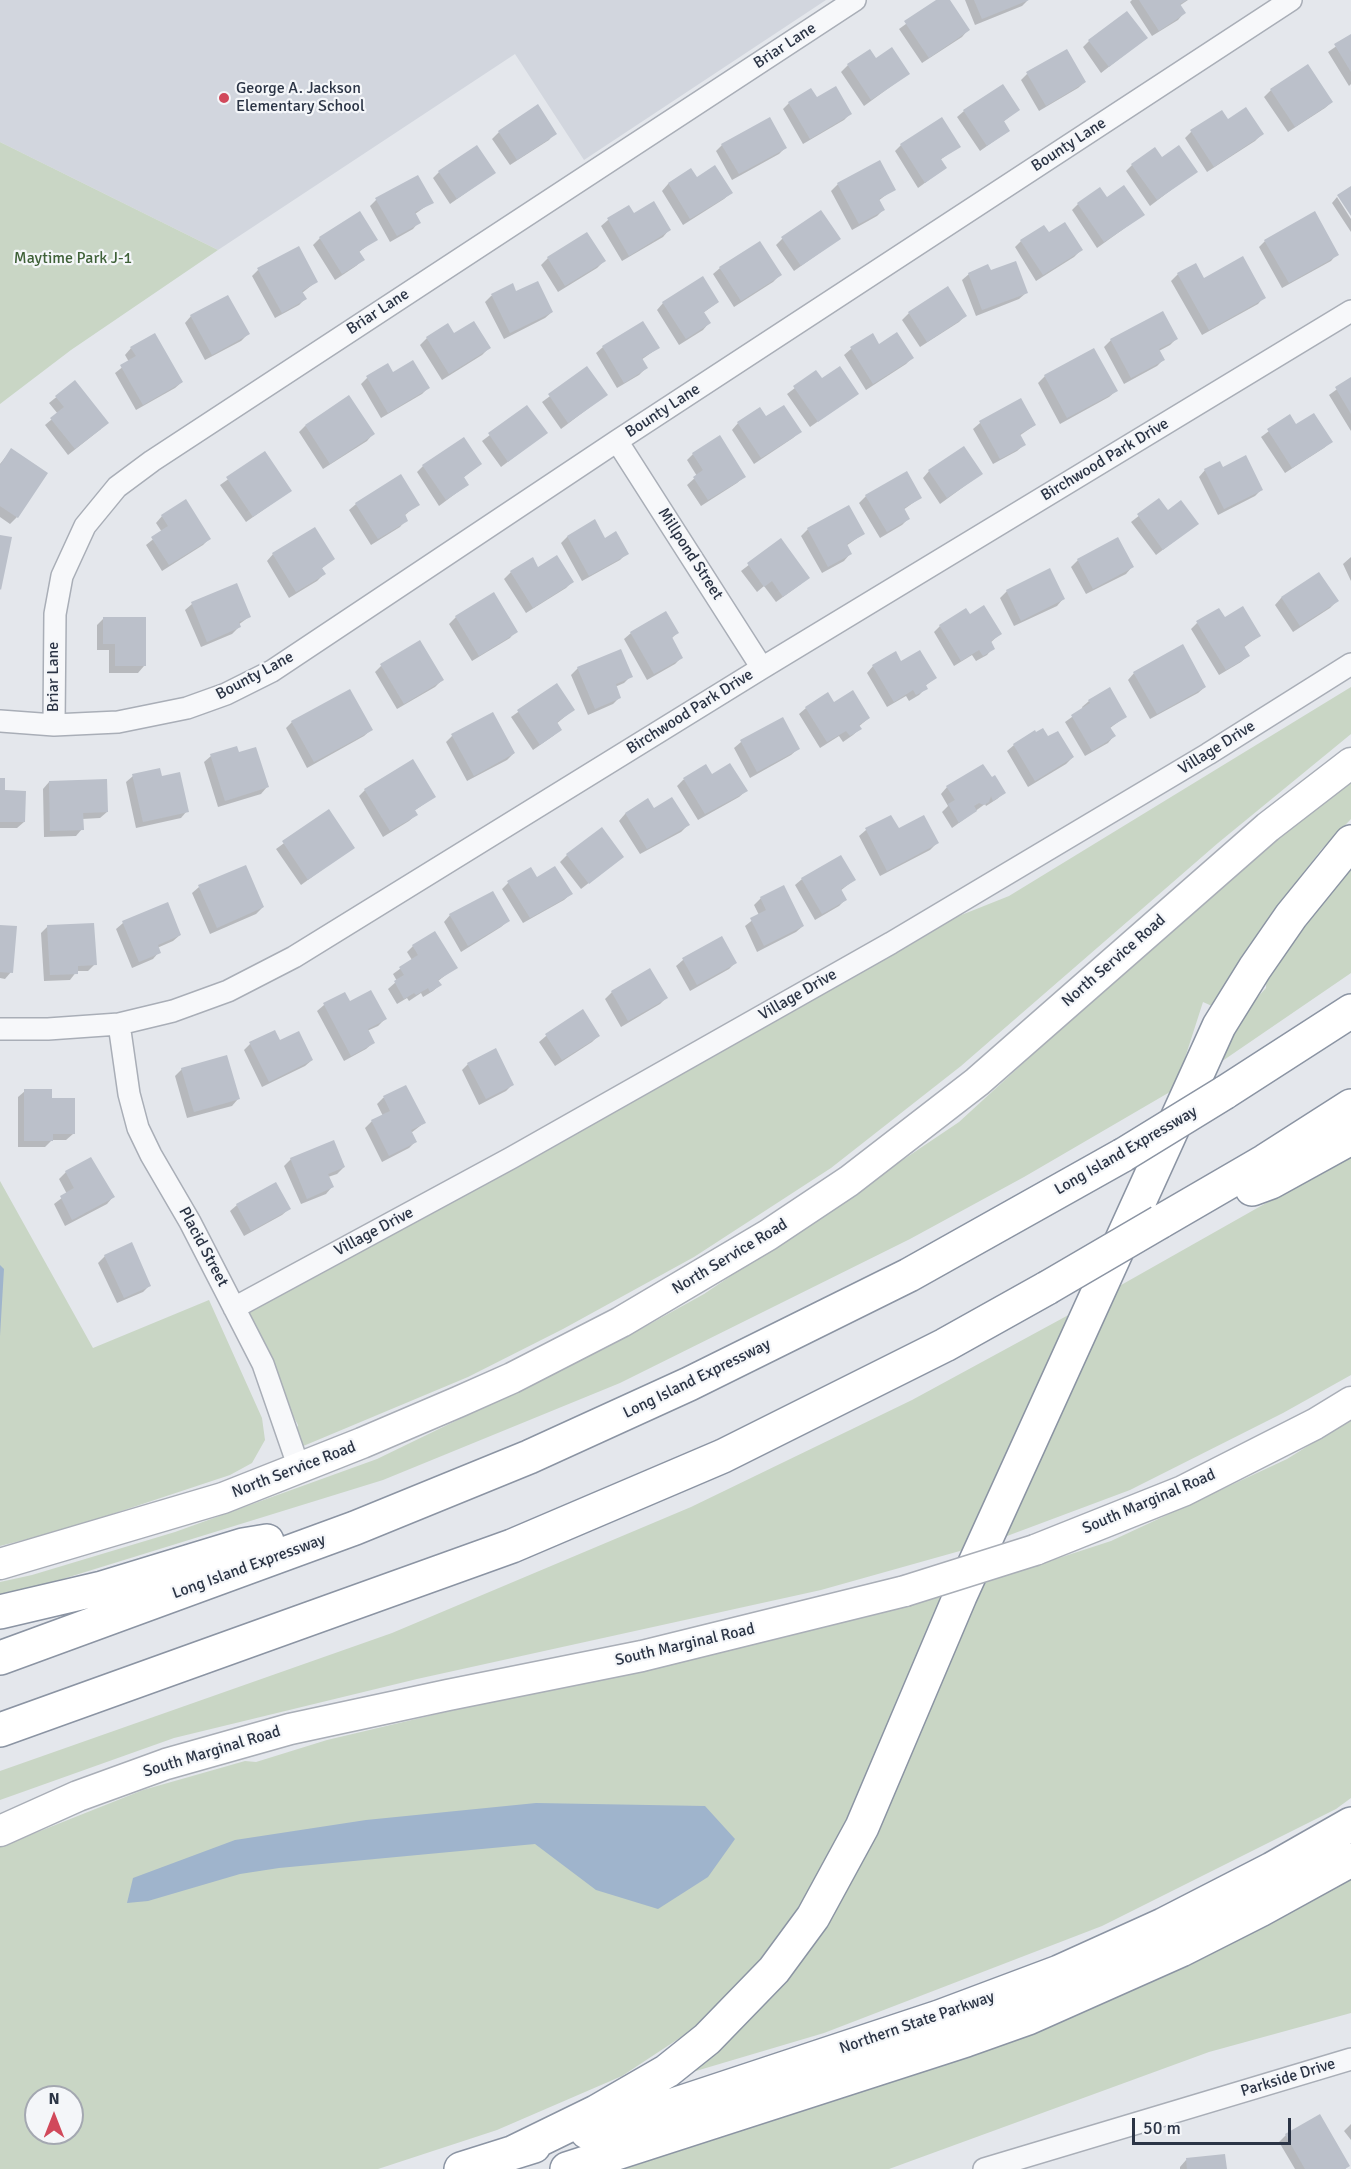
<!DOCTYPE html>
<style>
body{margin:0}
#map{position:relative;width:1351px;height:2169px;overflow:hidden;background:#e4e7ec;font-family:Signika,sans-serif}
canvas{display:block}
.north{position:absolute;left:24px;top:2085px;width:60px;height:60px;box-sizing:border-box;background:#f4f6f9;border:2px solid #a4a8b1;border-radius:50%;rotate:0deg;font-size:16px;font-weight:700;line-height:24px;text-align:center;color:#2b3445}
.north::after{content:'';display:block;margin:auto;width:21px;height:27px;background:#d1495b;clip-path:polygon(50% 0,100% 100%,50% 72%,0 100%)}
.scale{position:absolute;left:1132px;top:2118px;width:159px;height:27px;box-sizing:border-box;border:3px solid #2b3445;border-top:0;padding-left:8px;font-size:18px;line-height:21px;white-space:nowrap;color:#2b3445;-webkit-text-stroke:4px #f4f6f9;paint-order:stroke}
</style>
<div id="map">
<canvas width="1351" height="2169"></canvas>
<div class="north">N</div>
<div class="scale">50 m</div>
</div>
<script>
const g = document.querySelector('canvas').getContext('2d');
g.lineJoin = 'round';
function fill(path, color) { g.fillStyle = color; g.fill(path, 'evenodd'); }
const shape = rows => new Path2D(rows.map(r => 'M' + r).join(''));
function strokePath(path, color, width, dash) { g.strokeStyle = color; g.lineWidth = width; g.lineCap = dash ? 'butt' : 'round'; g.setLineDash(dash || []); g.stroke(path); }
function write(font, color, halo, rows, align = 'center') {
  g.font = font + ' Signika,sans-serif'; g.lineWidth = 4.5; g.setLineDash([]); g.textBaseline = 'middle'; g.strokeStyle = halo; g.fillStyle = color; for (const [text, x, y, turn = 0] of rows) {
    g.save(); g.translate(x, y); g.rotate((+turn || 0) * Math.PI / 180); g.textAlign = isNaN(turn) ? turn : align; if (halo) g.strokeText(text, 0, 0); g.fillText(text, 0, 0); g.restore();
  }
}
fill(shape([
 [0,0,826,0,584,160,515,54,218,250,0,142]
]), '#d2d6de');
fill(shape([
 [0,142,218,250,71,350,0,404],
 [1351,687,1351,734,1218,843,961,1066,831,1168,694,1257,563,1329,468,1377,289,1452,298,1425,234,1308,891,943,1009,896],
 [1351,779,1351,819,1321,850,1263,926,1212,1006,1203,1002,1175,1089,1024,1177,910,1239,620,1383,383,1480,40,1586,0,1595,0,1582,32,1575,175,1532,377,1459,610,1346,704,1294,959,1122,1102,991,1296,823],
 [1351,859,1351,973,1215,1066,1243,1013,1266,988,1267,963],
 [1351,1155,1351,1375,1283,1413,1130,1490,999,1539,1107,1293],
 [0,1181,93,1348,209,1300,262,1418,265,1440,252,1463,230,1475,67,1529,0,1546],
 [1074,1312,967,1549,821,1590,417,1679,174,1738,0,1800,0,1771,392,1633,691,1507,912,1400],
 [1351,1419,1351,1798,1336,1809,1102,1926,824,2033,679,2076,784,1979,979,1584,1111,1541,1287,1459],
 [950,1593,838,1850,783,1938,707,2020,622,2076,497,2130,378,2169,0,2169,0,1847,143,1790,245,1761,256,1762,327,1740],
 [36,2097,72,2097,72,2133,36,2133],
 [1351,1875,1351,2013,1209,2052,889,2169,623,2169]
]), '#c9d6c5');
fill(shape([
 [0,1265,4,1269,0,1336],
 [536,1803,705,1806,735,1839,708,1877,658,1909,596,1890,535,1844,279,1868,240,1874,148,1901,127,1903,133,1878,235,1840,366,1820]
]), '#9fb4cc');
fill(shape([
 [939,0,948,0,968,30,962,37,922,63,899,29],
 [965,0,1028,0,1022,6,975,25],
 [1132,0,1188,0,1179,6,1184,13,1178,20,1152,36,1130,2],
 [1351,36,1351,84,1349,86,1328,52],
 [1146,38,1101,73,1083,47,1089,41],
 [876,60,908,74,864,106,841,72,848,65],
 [1027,74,1085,82,1078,88,1039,111,1021,80],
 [1271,90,1332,102,1325,108,1288,132,1264,97],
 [816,99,850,114,844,120,803,144,783,109,789,103],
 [1018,110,1003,122,1008,131,980,151,957,117,964,111],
 [1227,121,1262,134,1255,141,1207,172,1185,138,1191,132],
 [499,132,555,133,549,140,510,165,492,139],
 [722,145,785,148,779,154,732,180,716,151],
 [901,145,959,146,940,160,945,168,918,188,895,151],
 [1161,159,1196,171,1150,206,1126,171,1132,165],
 [691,170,696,179,731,193,724,199,683,225,662,191,668,184],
 [439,172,494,173,450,204,433,178],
 [838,184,894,189,878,201,883,210,877,216,852,230,831,191],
 [1337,197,1351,219,1351,232,1332,203],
 [1107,199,1143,215,1097,248,1072,210,1078,204],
 [376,200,432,202,415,214,419,222,413,229,390,242,370,206],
 [629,207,634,215,669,230,663,237,622,261,601,226,608,220],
 [360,213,376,239,359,252,363,260,356,266,335,280,313,245,320,238],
 [1048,234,1081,250,1074,257,1036,281,1015,247,1021,241],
 [782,239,839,239,794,271,776,245],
 [1265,241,1337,254,1331,261,1282,288,1259,247],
 [548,258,604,261,597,268,558,292,541,265],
 [720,268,780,275,773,282,734,307,713,274],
 [258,270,317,281,302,293,305,299,299,305,275,318,252,276],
 [990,272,1026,293,1019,299,976,316,962,280,969,274],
 [1178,274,1203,280,1264,297,1258,304,1202,335,1171,281],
 [512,286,516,293,552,312,545,318,504,339,485,302,491,296],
 [718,302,703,313,709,323,703,330,679,345,657,310,663,303],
 [909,313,965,316,959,322,920,347,902,320],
 [191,316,248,334,241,341,205,360,185,323],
 [448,325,454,335,489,348,482,355,442,380,420,345,427,338],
 [872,335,879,346,912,358,906,364,866,390,844,355,851,349],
 [1176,339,1170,345,1159,351,1163,360,1157,366,1124,384,1104,347,1111,340],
 [603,347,658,348,641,360,646,368,639,375,617,388,596,353],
 [131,348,182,382,175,388,136,410,115,373,129,362,125,355],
 [587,369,606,395,561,429,542,402],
 [816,372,821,381,857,394,810,427,787,394],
 [393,374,428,388,422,394,381,418,361,384,367,378],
 [1045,376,1116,391,1109,397,1060,424,1038,383],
 [1351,379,1351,431,1329,395],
 [75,382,101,429,68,455,45,425,58,414,49,403],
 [527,407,546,433,501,467,482,441],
 [1289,416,1296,426,1331,442,1324,448,1285,473,1261,437],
 [738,423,800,431,793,438,754,464,732,430],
 [980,423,1035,425,1019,436,1024,445,1017,451,993,464,973,429],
 [305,426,373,434,367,441,323,469,299,432],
 [11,450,46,473,17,517,10,524,0,517,0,464],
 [265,453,290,491,246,522,220,485],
 [693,454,744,477,737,483,701,506,687,485,697,476,687,460],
 [480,464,463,478,467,485,439,506,417,472,423,466],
 [1222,469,1262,489,1255,496,1218,515,1199,477,1205,470],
 [929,471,981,474,940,504,923,478],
 [866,496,920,498,903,510,908,519,902,525,880,538,859,503],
 [1159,500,1167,512,1197,524,1156,555,1131,522],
 [356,504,418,504,404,516,406,520,400,527,371,545,349,510],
 [162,516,209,539,203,545,162,571,146,545,162,532,156,523],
 [595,522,605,540,627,553,620,560,582,581,561,543,567,537],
 [808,529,863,534,846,546,850,554,844,561,822,573,801,536],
 [781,540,801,584,776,602,764,586,757,592,741,571],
 [273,554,333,559,321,569,324,574,317,581,289,598,267,561],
 [1351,557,1351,581,1343,564],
 [1078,560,1132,567,1126,574,1086,594,1071,567],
 [538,569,572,582,566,588,526,613,504,579,511,572],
 [1319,574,1337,601,1330,608,1293,632,1275,605,1281,598],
 [1007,591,1063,599,1057,606,1014,626,1000,598],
 [192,604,249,617,238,625,239,627,232,634,201,647,185,610],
 [969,616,1000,634,990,643,993,648,987,655,976,661,972,655,954,666,934,632,940,626],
 [456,617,516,631,510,638,472,661,449,624],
 [103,619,144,666,138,673,109,673,109,650,97,650,97,625],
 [1197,623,1259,636,1243,648,1248,656,1241,662,1219,675,1191,629],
 [631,633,677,633,671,639,681,658,675,664,647,680,624,639],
 [901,663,935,678,925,686,926,688,919,695,909,701,906,696,887,707,867,673,873,666],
 [381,666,442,680,435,687,397,709,375,672],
 [578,668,631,676,624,683,615,687,620,697,613,704,588,715,571,675],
 [1134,673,1205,687,1198,693,1150,719,1128,680],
 [556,685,573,710,556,724,560,730,553,736,533,750,511,717],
 [1089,701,1125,717,1110,728,1114,736,1108,743,1085,756,1065,722,1083,709,1082,707],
 [834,704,869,718,858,727,860,729,853,735,843,742,839,736,820,748,799,714,806,708],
 [782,720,798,749,791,755,750,778,734,748,741,742],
 [292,722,371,730,364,736,307,768,286,728],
 [452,736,514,753,507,760,467,781,446,742],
 [1048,739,1073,757,1066,764,1028,787,1007,751,1014,745],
 [211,756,267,787,261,794,218,807,204,762],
 [706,766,711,776,746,791,739,797,698,820,677,786,683,780],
 [133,776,187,811,181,818,136,828,126,782],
 [0,779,3,792,24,822,17,828,0,828],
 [49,782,107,812,100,818,82,819,82,829,76,836,44,837,43,789],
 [947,787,1004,793,997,799,986,806,985,804,952,828,942,812,948,806,941,794],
 [365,790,434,797,414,811,416,815,409,821,383,837,359,796],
 [647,800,653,810,688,825,681,832,640,854,619,821,625,814],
 [328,811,353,847,301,885,276,849],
 [890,817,898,830,937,843,930,850,880,876,859,836,866,830],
 [567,855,622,857,581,889,560,862],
 [536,879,571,894,564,900,523,923,502,889,508,883],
 [802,879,854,880,840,891,845,900,839,906,815,920,795,885],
 [199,887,263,907,256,914,210,934,192,893],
 [783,887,803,926,796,932,757,952,745,926,759,915,754,905,761,898],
 [167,904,180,935,173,941,157,948,159,952,153,959,132,968,116,929,123,923],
 [450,915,508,921,501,927,461,952,444,922],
 [0,926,11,972,5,979,0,978],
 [48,926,95,964,88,971,77,971,70,980,44,981,41,933],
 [722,938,735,963,729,969,690,991,676,966,683,960],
 [413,946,456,967,438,981,440,985,433,991,423,997,421,993,409,1001,407,998,397,1004,388,989,397,981,393,974,412,960,407,952],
 [650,970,666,998,660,1004,621,1027,605,999,612,992],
 [345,994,349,1003,385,1019,378,1026,367,1031,373,1043,366,1049,344,1061,317,1011,324,1005],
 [583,1011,598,1036,592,1042,555,1066,539,1042,546,1036],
 [279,1042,312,1060,305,1066,262,1087,244,1050,250,1044],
 [468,1064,513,1084,506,1091,479,1105,462,1070],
 [182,1069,238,1099,232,1106,187,1118,175,1076],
 [405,1087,424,1123,411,1133,415,1142,409,1148,382,1162,365,1128,372,1121,383,1116,377,1104,383,1098],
 [25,1091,50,1100,73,1134,66,1140,52,1140,45,1147,18,1147,18,1097],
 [91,1159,113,1197,107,1204,65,1226,54,1204,67,1194,59,1179,66,1172],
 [291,1159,344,1167,337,1174,328,1177,332,1187,326,1194,301,1204,284,1166],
 [237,1205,289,1209,282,1215,244,1236,230,1211],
 [105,1256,150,1285,143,1292,117,1303,98,1263],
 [1351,2124,1351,2140,1344,2131],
 [1286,2135,1348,2166,1345,2169,1295,2169,1279,2142],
 [1186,2160,1226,2169,1180,2169,1180,2167]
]), '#0003');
fill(shape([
 [936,0,950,0,970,30,929,58,904,21],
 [974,0,1029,0,982,19],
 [1139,0,1187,0,1180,4,1186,13,1159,31],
 [1127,11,1148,38,1109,67,1088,40],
 [1351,34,1351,72,1334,44],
 [892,47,910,74,871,100,847,64,870,49,876,58],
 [1067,49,1086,82,1046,106,1026,72],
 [1308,64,1333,102,1295,127,1270,89],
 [1003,84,1020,110,1004,121,1010,131,987,146,963,110],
 [836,86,852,114,810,139,788,102,811,88,817,97],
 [538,104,557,134,517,160,498,131],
 [1246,107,1264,134,1214,167,1190,130,1222,110,1228,119],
 [770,117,787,148,739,174,721,144],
 [942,117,961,147,941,159,947,168,925,183,900,144],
 [477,145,496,173,457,199,438,171],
 [1179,145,1198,172,1157,200,1131,164,1155,147,1162,157],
 [880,160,896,190,879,199,885,210,859,224,837,183],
 [715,165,733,193,690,219,668,183,691,168,697,177],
 [418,175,434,203,415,212,421,223,397,236,375,198],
 [1124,185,1145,215,1104,242,1077,203,1100,187,1107,197],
 [1351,186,1351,216,1337,195],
 [654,201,671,230,629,256,607,218,629,205,634,213],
 [821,210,841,239,801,266,781,237],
 [360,211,378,240,359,251,365,260,342,274,319,237],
 [1315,211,1339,255,1289,283,1264,240],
 [1065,222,1083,250,1043,275,1020,240,1044,225,1049,232],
 [587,232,606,261,565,286,547,257],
 [760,241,782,275,741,301,719,267],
 [299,246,318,282,302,291,307,299,282,313,257,268],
 [1243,256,1266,298,1209,330,1177,273,1196,263,1204,278],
 [1016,261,1028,293,982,310,968,273,988,264,991,270],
 [703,276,719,302,704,312,711,323,686,339,662,302],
 [538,281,553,312,510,333,491,294,513,283,516,291],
 [948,286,967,316,927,342,908,312],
 [228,295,250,334,212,355,190,315],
 [1163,311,1178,339,1159,349,1165,360,1131,378,1110,339],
 [474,321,491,348,449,374,426,337,448,323,454,333],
 [643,321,660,348,642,358,648,368,624,383,602,346],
 [897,332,914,358,873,384,850,347,873,333,879,344],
 [155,333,183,382,143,405,120,365,136,356,130,347],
 [1094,348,1118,391,1067,418,1044,375],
 [413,360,430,388,388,413,366,376,388,363,393,372],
 [587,366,608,395,568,423,548,394],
 [840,366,859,394,818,422,793,386,816,370,822,378],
 [1351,377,1351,414,1335,387],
 [75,380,109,423,75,449,50,418,64,407,55,396],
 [349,395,375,434,330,464,305,425],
 [1021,398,1036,425,1020,434,1026,445,1000,459,979,421],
 [527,405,548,433,508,462,488,433],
 [784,405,802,432,761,458,737,422,760,407,766,416],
 [1314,413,1333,442,1292,468,1267,429,1290,414,1296,424],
 [720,435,746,477,708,500,693,477,703,470,692,453],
 [464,437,482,464,464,477,469,485,446,500,422,465],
 [964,446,983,474,947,498,928,470],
 [11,448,48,473,18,518,0,506,0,465],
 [265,451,292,491,253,517,226,477],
 [1246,455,1263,490,1224,509,1204,469,1220,461,1223,467],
 [907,471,922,498,904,508,910,519,887,532,865,495],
 [401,474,420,505,405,514,408,521,378,539,355,503],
 [1159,498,1168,510,1181,500,1199,524,1163,550,1137,514],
 [186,499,211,539,169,565,151,537,168,526,161,515],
 [849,505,865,534,847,544,852,554,828,567,807,528],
 [595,519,605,538,616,531,629,554,589,576,567,536],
 [315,527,335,559,322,568,326,574,296,592,272,553],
 [0,535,12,537,1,590,0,589],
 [1118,537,1134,567,1093,589,1077,559],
 [781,538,810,578,783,597,772,581,764,587,747,563],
 [557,555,574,582,533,608,510,571,533,557,538,567],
 [1050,568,1065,599,1021,621,1006,590],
 [1319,572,1339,601,1300,626,1281,597],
 [237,583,251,617,239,622,241,627,207,642,191,602],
 [494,592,518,632,479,656,455,616],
 [984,605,1002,634,991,641,995,649,983,656,979,650,961,661,939,625,966,608,970,614],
 [1243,606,1261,636,1244,646,1250,656,1226,670,1196,621,1219,608,1225,617],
 [666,611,679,633,672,637,683,658,654,674,630,632],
 [103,617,146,617,146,666,115,666,115,644,103,644],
 [420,640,444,680,404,704,380,664],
 [1183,644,1206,687,1157,714,1133,672],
 [621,649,633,677,616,684,621,698,595,709,577,667],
 [920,650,937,678,926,685,928,689,916,695,913,690,894,702,872,665,896,651,901,661],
 [557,683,575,710,557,722,562,730,540,745,517,710],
 [1110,687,1127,717,1110,727,1116,736,1092,751,1071,715,1090,703,1088,700],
 [350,689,373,730,314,762,291,721],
 [853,690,870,718,859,725,862,729,850,736,846,731,827,742,805,707,828,692,834,702],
 [493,712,515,753,474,776,451,734],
 [783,717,800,749,757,772,740,740],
 [1043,728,1048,736,1058,731,1074,757,1035,781,1013,744,1035,730,1036,732],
 [237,746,239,752,256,747,269,787,225,801,210,754],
 [413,759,436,797,415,810,418,815,390,831,364,789],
 [730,763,748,791,705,814,683,778,706,764,712,774],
 [983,764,992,777,995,775,1006,793,993,801,991,796,989,802,984,805,979,803,974,806,977,811,959,823,948,804,955,800,946,786],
 [160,768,162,776,180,772,189,812,143,822,132,774],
 [0,778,5,778,5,790,26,791,25,822,0,822],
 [107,779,108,812,83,813,84,830,50,831,49,781],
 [672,797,690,825,647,849,625,813,648,798,654,808],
 [329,809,355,848,308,880,282,841],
 [891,815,899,828,924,815,939,843,887,871,865,828],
 [602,827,624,857,589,884,566,854],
 [841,855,856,880,841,889,847,900,822,914,801,878],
 [246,865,264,907,217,928,198,885],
 [555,866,573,894,530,918,507,881,531,867,537,877],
 [784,885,804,926,764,946,750,918,766,910,760,897],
 [493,891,510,921,468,946,449,914],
 [168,902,181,935,158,945,161,953,139,962,122,921],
 [94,923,97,965,78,966,78,974,50,975,47,925],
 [0,925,17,926,13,973,0,972],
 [435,931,458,968,438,980,442,985,430,992,428,988,416,995,414,993,404,999,394,981,404,975,399,967,418,955,412,945],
 [722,936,737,963,697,985,682,958],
 [650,968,668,998,628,1021,611,991],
 [371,990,387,1019,368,1029,375,1043,351,1056,323,1003,345,992,350,1001],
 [583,1009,600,1036,562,1060,545,1034],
 [275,1030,280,1040,299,1031,313,1060,269,1082,249,1042],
 [496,1048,514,1085,486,1099,467,1063],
 [227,1055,240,1099,194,1112,181,1068],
 [406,1085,426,1123,411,1130,417,1142,389,1156,371,1120,390,1111,383,1096],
 [24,1089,52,1089,52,1098,75,1098,75,1134,53,1134,53,1141,24,1141],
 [334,1140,345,1167,328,1174,334,1187,307,1199,290,1158],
 [91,1157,115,1197,72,1220,60,1196,74,1188,65,1171],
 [276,1182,291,1209,251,1231,236,1204],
 [132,1242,151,1286,124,1298,104,1255],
 [1320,2114,1350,2166,1345,2169,1305,2169,1285,2134],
 [1225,2154,1227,2169,1187,2169,1186,2158]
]), '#bbc0ca');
const minor = shape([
 [617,441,762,668],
 [0,721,54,725,118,722,187,708,226,694,272,671,617,441,1291,0],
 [54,725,55,614,62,576,85,526,117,487,152,461,855,0],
 [119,1024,129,1094,138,1128,151,1155,190,1222,263,1364,299,1468],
 [0,1029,48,1029,119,1024,173,1011,228,991,294,957,762,668,1351,311],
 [234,1308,511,1158,891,943,1208,754,1351,664],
 [984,2169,1351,2059]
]);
const secondary = shape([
 [1035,1550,1183,1491,1315,1424,1351,1402],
 [0,1564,223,1498,362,1443,458,1402,512,1378,621,1322,768,1235,849,1181,977,1082,1268,827,1351,763],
 [0,1831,78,1796,166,1764,290,1729,448,1695,642,1656,905,1591]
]);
const motorway = shape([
 [1224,1093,1351,1011],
 [1252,1189,1271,1182,1351,1138],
 [1160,1222,1265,1161,1351,1106],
 [0,1612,102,1588,243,1545,267,1541],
 [0,1658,355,1528,529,1457,689,1384,909,1275,1123,1155],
 [0,1730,512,1546,723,1456,945,1345,1047,1288],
 [587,2132,634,2118,939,2017,1059,1972,1163,1925,1272,1869,1351,1824],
 [514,2152,596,2112,667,2071,707,2039,774,1970,813,1917,862,1827,960,1596,1219,1026,1255,968,1291,916,1351,842],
 [461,2169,534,2146],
 [567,2169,966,2040,1028,2018,1181,1950,1260,1910,1351,1860]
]);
strokePath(minor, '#a9aeb7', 24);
strokePath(secondary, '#a9aeb7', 33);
strokePath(motorway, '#8b94a3', 36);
strokePath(minor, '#f7f8fa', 21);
strokePath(secondary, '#fff', 30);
strokePath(motorway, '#fff', 33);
const secondaryBridge = shape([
 [905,1591,1035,1550]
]);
const motorwayBridge = shape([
 [1123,1155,1224,1093],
 [1047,1288,1160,1222]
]);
strokePath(secondaryBridge, '#a9aeb7', 33, []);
strokePath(motorwayBridge, '#8b94a3', 36, []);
strokePath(secondaryBridge, '#fff', 30);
strokePath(motorwayBridge, '#fff', 33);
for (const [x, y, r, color] of [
 [224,98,6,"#d1495b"]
]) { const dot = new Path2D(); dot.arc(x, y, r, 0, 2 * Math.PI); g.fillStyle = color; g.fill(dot); strokePath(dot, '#f4f6f9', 2); }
write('16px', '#2b3445', '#f4f6f9', [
 ["Briar Lane",785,46,-33],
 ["Bounty Lane",1069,145,-33],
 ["Briar Lane",378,312,-33],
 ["Bounty Lane",663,411,-33],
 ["Birchwood Park Drive",1105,460,-31],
 ["Millpond Street",690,554,57],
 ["Bounty Lane",255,676,-28],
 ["Briar Lane",54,677,-90],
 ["Birchwood Park Drive",690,712,-32],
 ["Village Drive",1217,748,-32],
 ["North Service Road",1114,961,-41],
 ["Village Drive",798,995,-30],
 ["Long Island Expressway",1126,1151,-30],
 ["Village Drive",374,1232,-28],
 ["Placid Street",203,1247,62],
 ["North Service Road",730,1257,-31],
 ["Long Island Expressway",697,1379,-26],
 ["North Service Road",294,1470,-21],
 ["South Marginal Road",1149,1502,-23],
 ["Long Island Expressway",249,1567,-20],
 ["South Marginal Road",685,1645,-13],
 ["South Marginal Road",212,1752,-17],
 ["Northern State Parkway",917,2023,-19],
 ["Parkside Drive",1288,2078,-17]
]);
write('16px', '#2b3445', '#f4f6f9', [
 ["George A. Jackson",236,89],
 ["Elementary School",236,107]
], 'left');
write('16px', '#3f6138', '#f4f6f9', [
 ["Maytime Park J-1",73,259]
]);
</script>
